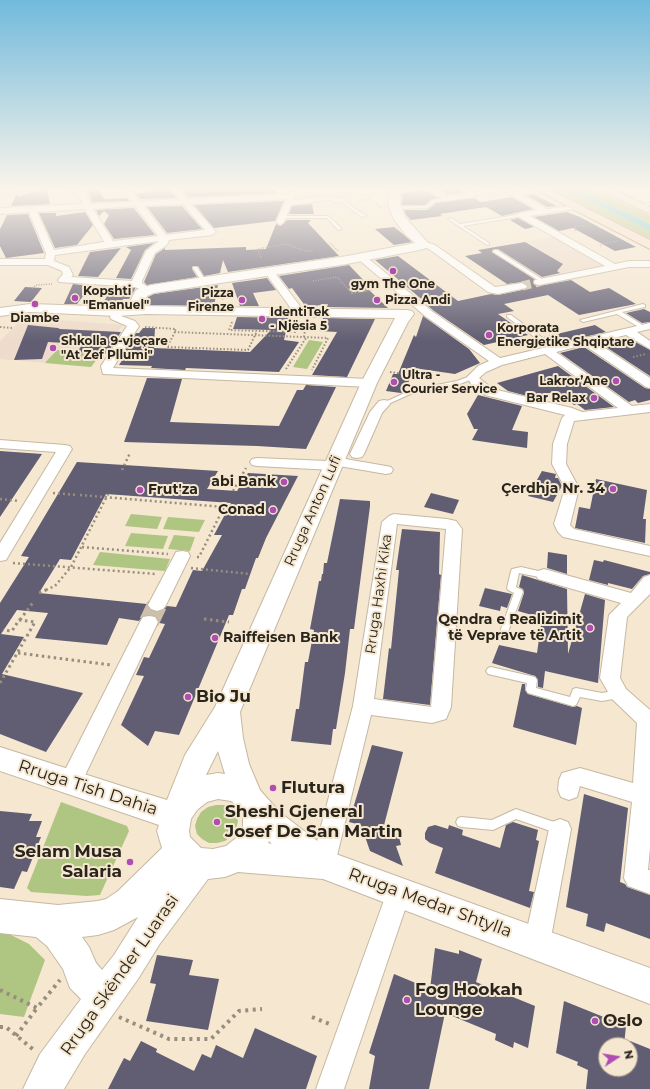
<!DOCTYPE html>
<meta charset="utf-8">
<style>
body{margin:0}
#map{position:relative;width:650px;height:1089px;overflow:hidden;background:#f5e7d0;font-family:Montserrat,sans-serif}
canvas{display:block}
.north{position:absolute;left:598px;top:1037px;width:40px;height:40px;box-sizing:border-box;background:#f5e7d0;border:1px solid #a49988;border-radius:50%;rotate:78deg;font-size:11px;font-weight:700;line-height:16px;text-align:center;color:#2a251c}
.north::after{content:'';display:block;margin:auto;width:14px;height:18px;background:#b04db3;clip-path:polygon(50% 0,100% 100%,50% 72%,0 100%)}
</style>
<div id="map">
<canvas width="650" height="1089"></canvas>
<div class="north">N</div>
</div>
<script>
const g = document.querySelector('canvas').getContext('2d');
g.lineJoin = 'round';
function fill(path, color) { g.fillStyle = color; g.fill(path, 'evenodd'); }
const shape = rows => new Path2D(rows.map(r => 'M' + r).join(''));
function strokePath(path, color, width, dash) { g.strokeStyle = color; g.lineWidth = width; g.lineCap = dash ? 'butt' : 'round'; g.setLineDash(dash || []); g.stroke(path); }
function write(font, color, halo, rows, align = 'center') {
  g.font = font + ' Montserrat,sans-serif'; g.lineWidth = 4; g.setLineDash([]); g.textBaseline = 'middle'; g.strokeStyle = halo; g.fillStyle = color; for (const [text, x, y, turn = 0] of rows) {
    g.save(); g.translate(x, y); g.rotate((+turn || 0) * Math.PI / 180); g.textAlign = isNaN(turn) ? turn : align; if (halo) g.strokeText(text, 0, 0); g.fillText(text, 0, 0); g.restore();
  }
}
fill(shape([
 [554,236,606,265,542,278,493,248],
 [24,317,123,325,91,367,0,359,0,341]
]), '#eedbcb');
fill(shape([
 [550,189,565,189,650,231,650,239],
 [577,189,594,189,650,216,650,224],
 [309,340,323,342,307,369,293,367],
 [57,350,101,354,91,367,45,363],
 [131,514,162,517,157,529,125,526],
 [168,517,205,520,199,532,163,529],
 [131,533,168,536,163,549,125,546],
 [174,535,195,537,190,551,168,549],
 [100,552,170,559,165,571,93,565],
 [61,802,127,826,129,831,100,895,87,896,31,892,27,888],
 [216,805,224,805,230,808,235,814,238,821,236,829,232,836,225,841,217,843,209,843,202,839,197,834,195,826,197,819,201,812,208,807],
 [0,932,9,934,29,944,45,960,24,1017,0,1014]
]), '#afc582');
fill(shape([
 [565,189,577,189,650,224,650,231]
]), '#60c4cb');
fill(shape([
 [44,189,47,189,50,204,11,206,16,195,20,196],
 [87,189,98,189,104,199,127,198,129,201,92,202],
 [152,189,170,189,176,198,141,199,136,194,153,191],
 [182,189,273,189,277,193,188,197],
 [440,189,458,189,462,193,447,194],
 [426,190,438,198,432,199,425,205,402,205,402,193],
 [533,194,557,206,547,207,526,195],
 [512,197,533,209,502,216,486,207,440,214,442,216,411,220,406,215,404,210,427,210,436,203,474,198,481,202],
 [284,201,275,221,214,228,194,205],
 [312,204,314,214,289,214,292,206],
 [182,206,202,229,167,233,147,207],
 [134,208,155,235,114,239,104,224,109,215,104,211,99,216,96,210],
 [85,212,93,225,77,245,55,248,39,213,56,213,56,216],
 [567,212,580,217,636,247,615,251,573,228,559,231,534,217],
 [28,214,44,253,6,258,0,246,0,229,7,215],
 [518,218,534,227,525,229,510,220],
 [287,220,311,220,308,223,339,256,228,272,223,260,220,273,204,276,198,266,193,266,192,269,197,277,147,285,144,282,156,254,165,248,165,250,246,247,246,250,266,249,276,224,281,226],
 [394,227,403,234,412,242,394,245,375,229],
 [525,242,563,264,557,271,560,273,542,277,498,249,492,250,492,252,534,279,533,283,535,285,539,286,571,280,590,292,609,288,636,304,579,315,548,295,504,304,514,311,498,314,528,335,484,345,434,311,427,305,429,302,426,303,375,260,398,256,458,301,491,294,498,295,527,289,528,286,523,282,507,284,465,256,482,253,478,250],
 [154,243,145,250,131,279,116,278,131,250,126,247],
 [121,248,98,277,78,276,90,252],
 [349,265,371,288,368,289,388,308,327,307,328,304,306,307,292,288,289,289,279,276],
 [267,278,276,290,253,293,259,306,240,306,232,283],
 [73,284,91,286,77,304,64,304],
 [218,285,214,306,147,305,148,297,154,294],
 [25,287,42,288,31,302,14,301],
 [112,287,135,288,135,289,129,299,123,299,120,305,102,305],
 [644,309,650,312,650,322,642,323,626,313],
 [423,316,469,349,480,363,455,374,414,368,405,391,401,393,386,391,393,374,398,374,414,335,416,337],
 [237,317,289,318,284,340,299,342,279,372,186,368,185,370,151,368,152,366,119,365,125,356,122,356,136,333,139,333,143,328,155,328,154,348,250,352,271,330,233,329],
 [323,318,375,319,347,377,312,375,337,332,319,331],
 [28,325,58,328,60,329,121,332,107,354,77,352,83,344,48,342,42,359,14,360],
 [595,325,606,332,553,344,544,337],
 [626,337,650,350,650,376,600,343],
 [584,347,645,388,650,389,650,400,638,403,635,400,629,402,560,353],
 [558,366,614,407,585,410,577,404,574,405,556,391,535,398,508,391,497,383],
 [147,378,182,379,170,422,279,426,297,390,303,390,306,385,336,387,306,449,257,446,124,442],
 [478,395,522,406,512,430,528,432,527,448,472,440,478,429,474,429,467,414],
 [0,451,42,454,0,517],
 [77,462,218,471,207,489,237,491,248,473,298,476,266,538,258,558,256,558,245,589,242,589,233,615,229,615,179,735,155,731,148,746,121,725,144,676,136,675,144,657,149,658,165,624,159,623,156,616,149,615,143,616,139,621,119,618,107,645,35,638,48,613,17,610,1,634,24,637,2,674,83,693,46,752,0,734,0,603,29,557,21,556],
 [106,494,231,503,214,535,222,535,202,571,193,570,176,607,167,606,163,610,157,612,150,610,147,604,39,593,60,559,71,560],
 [542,471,556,474,555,478,558,478,562,486,553,502,528,496],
 [596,479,647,490,643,519,646,519,645,543,575,528,579,507,590,509],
 [431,493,459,500,453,514,424,507],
 [340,499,370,501,370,506,354,629,350,629,345,673,336,729,333,729,331,745,291,741,296,709,299,709,305,662,308,662,314,630,310,629,319,581,321,581,322,574,323,574,324,563,327,563],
 [402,529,440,532,439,574,441,575,430,705,383,699,389,648,391,649,399,570,396,570],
 [548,552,567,555,567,574,547,568],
 [594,560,603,562,604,560,650,572,650,574,643,576,632,589,608,583,608,585,589,580],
 [522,575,567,589,568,654,585,594,605,600,598,683,545,671,543,688,538,687,538,680,535,676,492,663,499,645,537,653,542,618,518,611,524,593,523,589,519,587],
 [485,588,512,594,507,608,501,606,500,611,479,606],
 [522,684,525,684,525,690,528,694,573,707,577,706,582,708,576,745,513,727],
 [372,745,403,752,382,833,390,831,391,835,398,833,401,845,396,846,403,866,370,851,361,825,349,822],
 [584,794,628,808,620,882,625,884,627,887,650,895,650,939,606,923,604,932,586,926,588,914,566,907],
 [0,811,32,814,29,821,42,821,36,837,41,837,27,872,22,871,14,889,0,887],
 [513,822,538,830,536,840,539,841,529,891,534,892,530,908,435,873,443,848,430,843,425,839,425,833,428,827,435,825,448,829,449,825,463,830,462,835,500,848,506,825],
 [435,948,459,954,459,950,482,959,476,982,535,1006,528,1048,514,1042,513,1048,495,1040,496,1034,445,1013,429,1089,369,1089,375,1056,369,1053,394,974,430,989],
 [157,955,193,960,189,975,219,979,208,1030,146,1021,156,984,150,983],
 [564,1001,626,1026,624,1045,606,1045,606,1069,630,1069,630,1041,650,1049,650,1089,586,1089,588,1070,577,1065,578,1062,556,1053],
 [255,1028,317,1056,306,1089,108,1089,124,1058,130,1061,141,1041,157,1049,156,1052,194,1071,202,1054,211,1058,216,1045,243,1058]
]), '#615d72');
strokePath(shape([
 [522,286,539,282]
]), '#ccc0ac', 9, [9, 4.5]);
strokePath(shape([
 [149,622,157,605]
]), '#ccc0ac', 20, [20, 10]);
const lane = shape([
 [29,189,36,189,19,195,17,194,29,189],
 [446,198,447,200,435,202,427,208,396,209,394,208,396,207,426,206,433,200,446,198],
 [341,200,343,200,366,216,362,217,341,202,341,200],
 [650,203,650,205,638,207,636,206,650,203],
 [522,214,523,214,523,216,463,226,489,243,489,245,487,245,448,219,452,218,460,224,522,214],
 [282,216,328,216,342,229,338,230,327,218,280,218,280,217,282,216],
 [495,250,497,250,545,281,541,282,493,252,493,251,495,250],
 [193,267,197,267,206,281,206,282,202,282,193,268,193,267],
 [643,304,645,305,645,307,622,312,644,326,644,328,642,329,617,314,583,322,580,320,643,304],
 [507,315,511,315,555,347,555,349,551,349,507,317,507,315],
 [473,375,476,377,475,378,460,384,415,392,386,405,382,405,381,404,411,390,457,381,473,375],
 [521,567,547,573,548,575,544,578,519,573,516,587,522,590,523,592,508,632,507,634,504,635,501,634,500,632,514,593,508,590,507,588,511,571,512,569,521,567],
 [491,667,535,677,537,680,536,688,570,697,573,689,576,688,602,693,619,690,622,691,624,694,622,697,619,698,602,701,580,697,576,705,573,706,528,693,526,690,527,683,488,674,486,671,488,668,491,667],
 [516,809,563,825,565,829,563,833,559,834,516,819,493,830,462,827,458,826,456,822,458,818,462,817,492,820,516,809]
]);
const street = shape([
 [0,189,9,189,0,193,0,189],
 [66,189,79,189,84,191,91,204,132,202,122,189,130,189,140,201,179,199,171,189,180,189,187,199,288,194,292,192,296,194,294,200,329,196,345,199,346,201,342,203,329,200,291,205,284,222,280,225,276,222,286,199,191,204,216,232,212,235,169,240,167,245,155,253,142,281,142,283,151,289,146,292,135,287,59,282,58,280,63,274,62,271,48,265,0,265,0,259,45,259,46,253,29,212,0,214,0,208,83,204,78,195,66,189],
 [183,204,205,230,166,235,144,206,183,204],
 [135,206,158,236,113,241,93,209,135,206],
 [85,209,104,242,54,250,37,212,85,209],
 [159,241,146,251,132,281,71,277,73,275,69,267,54,261,55,255,159,241],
 [427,189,437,189,447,196,466,194,460,189,470,189,477,195,473,197,446,201,427,189],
 [501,189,512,189,547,209,577,205,578,207,574,209,530,216,615,264,629,261,650,261,650,267,629,267,539,285,535,284,534,282,535,280,605,266,519,217,518,215,519,213,537,210,501,189],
 [423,241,435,245,495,287,522,283,527,286,526,288,498,294,488,292,429,249,420,246,418,244,423,241],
 [361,254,364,255,433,312,500,358,650,323,650,329,637,332,650,341,650,349,626,335,596,342,650,378,650,388,646,387,584,345,556,352,632,406,650,404,650,412,574,421,567,444,566,464,579,488,570,525,574,529,650,546,650,556,563,537,558,532,554,524,565,488,552,464,553,444,562,418,565,415,485,395,471,384,467,377,478,366,489,361,425,316,358,259,356,257,358,255,361,254],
 [545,354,618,408,582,412,572,408,493,389,479,378,486,372,502,365,545,354],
 [269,268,272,269,303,310,304,312,303,314,295,314,264,271,269,268],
 [117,309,122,312,121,316,135,321,139,326,113,368,369,379,373,380,375,383,373,386,369,387,103,374,101,366,127,326,111,319,110,317,113,310,117,309],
 [384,400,389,401,390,404,382,413,364,454,362,457,357,458,352,457,350,454,370,412,379,401,384,400],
 [0,440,65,445,70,446,72,449,6,560,0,561,0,543,56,452,0,448,0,440],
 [334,457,386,466,391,467,393,470,391,473,386,474,339,466,337,469,332,470,257,466,252,465,250,462,252,459,257,458,327,461,329,458,334,457],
 [394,514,447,519,456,521,462,529,451,707,446,719,432,723,371,715,335,864,331,872,323,875,315,872,311,864,353,706,382,522,389,516,394,514],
 [397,524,446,529,431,707,374,699,397,524],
 [182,551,188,552,190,556,166,605,163,609,157,611,151,609,148,605,174,556,176,552,182,551],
 [544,569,631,593,644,577,650,575,650,594,627,617,620,678,626,689,650,710,650,848,648,870,650,870,650,894,628,886,624,878,632,802,580,786,577,797,569,800,561,797,558,790,559,780,562,773,580,768,633,783,637,723,612,699,600,678,609,615,621,603,538,579,536,575,538,571,544,569],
 [149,616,155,617,158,622,78,790,70,792,62,790,59,783,62,776,140,622,143,617,149,616],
 [560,819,568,822,571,829,550,943,546,952,537,956,528,952,524,943,549,829,552,822,560,819],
 [399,880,407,884,411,892,344,1089,316,1089,387,892,391,884,399,880]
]);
const secondary = shape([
 [390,189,400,189,400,204,405,217,429,244,424,249,347,264,154,293,147,296,142,306,407,310,412,311,414,314,408,322,377,383,240,712,243,738,249,764,260,790,266,797,282,814,333,853,650,968,650,1004,323,879,238,872,225,877,208,879,159,945,138,979,85,1054,64,1089,23,1089,40,1054,81,999,70,988,63,969,47,946,36,937,0,933,0,899,58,905,98,901,106,899,118,891,162,848,157,831,159,825,0,771,0,747,134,790,167,800,185,755,215,707,361,383,395,318,146,314,117,316,30,312,0,316,0,308,30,304,127,307,136,290,151,285,347,256,415,243,405,234,393,218,388,204,390,189],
 [218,751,225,774,218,773,206,775,218,751],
 [218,799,231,801,238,807,243,817,243,828,236,838,226,846,213,849,201,848,190,837,189,831,191,819,197,810,207,802,218,799],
 [269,841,272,844,268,843,269,841],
 [138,917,114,955,102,970,96,963,89,947,82,937,98,935,114,930,138,917]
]);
const primary = shape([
 [534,189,548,189,650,240,650,249,534,189],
 [598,189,613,189,650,207,650,214,598,189]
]);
strokePath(lane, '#c6b8a2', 2);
strokePath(street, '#c6b8a2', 2);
strokePath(secondary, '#c6b8a2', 2);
strokePath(primary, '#b19078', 2);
strokePath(shape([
 [358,201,369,199,382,208],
 [575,231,574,227,587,225],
 [330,243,338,251],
 [600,246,602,244,617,241],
 [261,257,257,249,286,244,306,251,313,251],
 [313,281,337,277,350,291],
 [32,288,37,285,52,284],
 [364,291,381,288]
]), '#988e7e', 1.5, [1, 1.5]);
strokePath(shape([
 [349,290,352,293,370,290],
 [221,291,223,301],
 [232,322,229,330,295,332,296,327],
 [0,327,13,328],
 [145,327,176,329,174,332,328,338,312,370],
 [175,332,167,347,248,350,257,331],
 [304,337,306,324],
 [633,357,646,354],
 [286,369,306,338],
 [390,372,433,378]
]), '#988e7e', 2, [1.5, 2]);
strokePath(shape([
 [122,470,130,453],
 [233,491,246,468],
 [53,493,77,495],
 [80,495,224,507],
 [0,499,19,501],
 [82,547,168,554],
 [197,557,199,557,226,503],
 [13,563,156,574],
 [191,568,250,574],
 [46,590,55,586,71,567,108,494]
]), '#988e7e', 2.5, [2, 3]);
strokePath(shape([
 [39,593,48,589],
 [204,619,229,622],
 [20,620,34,601],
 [18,653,111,665],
 [0,683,35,622,19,620,12,631,3,630]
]), '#988e7e', 3, [2.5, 3.5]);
strokePath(shape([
 [0,990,37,1008,60,980],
 [119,1017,169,1039,211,1039,239,1011,262,1009],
 [312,1017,332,1025],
 [0,1027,6,1027,35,1051],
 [16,1036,37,1008]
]), '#988e7e', 4, [3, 4.5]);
fill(lane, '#fff');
fill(street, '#fff');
fill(secondary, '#fff');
fill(primary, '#fcdfcb');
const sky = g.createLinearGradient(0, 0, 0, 342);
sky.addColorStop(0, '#71badc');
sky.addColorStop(0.55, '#faf4ea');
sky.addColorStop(1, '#faf4ea00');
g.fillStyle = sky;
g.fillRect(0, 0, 650, 342);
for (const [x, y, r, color] of [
 [393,271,4,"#b04db3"],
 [75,298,4,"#b04db3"],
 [242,300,4,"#b04db3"],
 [377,300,4,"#b04db3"],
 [35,304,4,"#b04db3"],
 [262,319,4,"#b04db3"],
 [489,335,4,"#b04db3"],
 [53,348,4,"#b04db3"],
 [616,381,4,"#b04db3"],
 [394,382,4,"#b04db3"],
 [594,398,4,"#b04db3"],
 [284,482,4,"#b04db3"],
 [613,489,4,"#b04db3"],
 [140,490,4,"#b04db3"],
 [273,510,4,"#b04db3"],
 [590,628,4,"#b04db3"],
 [215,638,4,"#b04db3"],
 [188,697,4,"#b04db3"],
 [273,788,4,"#b04db3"],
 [217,822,4,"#b04db3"],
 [130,862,4,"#b04db3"],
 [407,1000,4,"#b04db3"],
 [595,1021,4,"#b04db3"]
]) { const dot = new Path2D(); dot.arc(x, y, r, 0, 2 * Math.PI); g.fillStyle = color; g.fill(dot); strokePath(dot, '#f5e7d0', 1.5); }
write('bold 12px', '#2a251c', '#f5e7d0', [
 ["gym The One",393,284,"center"],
 ["Kopshti",83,291],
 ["\"Emanuel\"",83,305],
 ["Pizza",234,293,"right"],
 ["Firenze",234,307,"right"],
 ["Pizza Andi",385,300],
 ["IdentiTek",270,312],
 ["- Njësia 5",270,326],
 ["Diambe",35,318,"center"],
 ["Korporata",497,328],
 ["Energjetike Shqiptare",497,342],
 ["Shkolla 9-vjeçare",61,341],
 ["\"At Zef Pllumi\"",61,355],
 ["Ultra -",402,375],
 ["Courier Service",402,389],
 ["Lakror’Ane",608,381,"right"],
 ["Bar Relax",586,398,"right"]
], 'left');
write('bold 14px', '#2a251c', '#f5e7d0', [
 ["abi Bank",276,482],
 ["Çerdhja Nr. 34",605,489],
 ["Frut'za",148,490,"left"],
 ["Conad",265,510],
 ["Qendra e Realizimit",582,620],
 ["të Veprave të Artit",582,636],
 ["Raiffeisen Bank",223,638,"left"]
], 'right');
write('14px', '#2a251c', '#f5e7d0', [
 ["Rruga Anton Lufi",313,511,-66],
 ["Rruga Haxhi Kika",379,594,-82]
]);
write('bold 17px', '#2a251c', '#f5e7d0', [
 ["Bio Ju",196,697],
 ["Flutura",281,788],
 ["Sheshi Gjeneral",225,812],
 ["Josef De San Martin",225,832],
 ["Selam Musa",122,852,"right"],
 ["Salaria",122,872,"right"],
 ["Fog Hookah",415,990],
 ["Lounge",415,1010],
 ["Oslo",603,1021]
], 'left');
write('17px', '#2a251c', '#f5e7d0', [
 ["Rruga Tish Dahia",88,788,18],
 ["Rruga Medar Shtylla",430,903,20],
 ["Rruga Skënder Luarasi",120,975,-55]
]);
</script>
